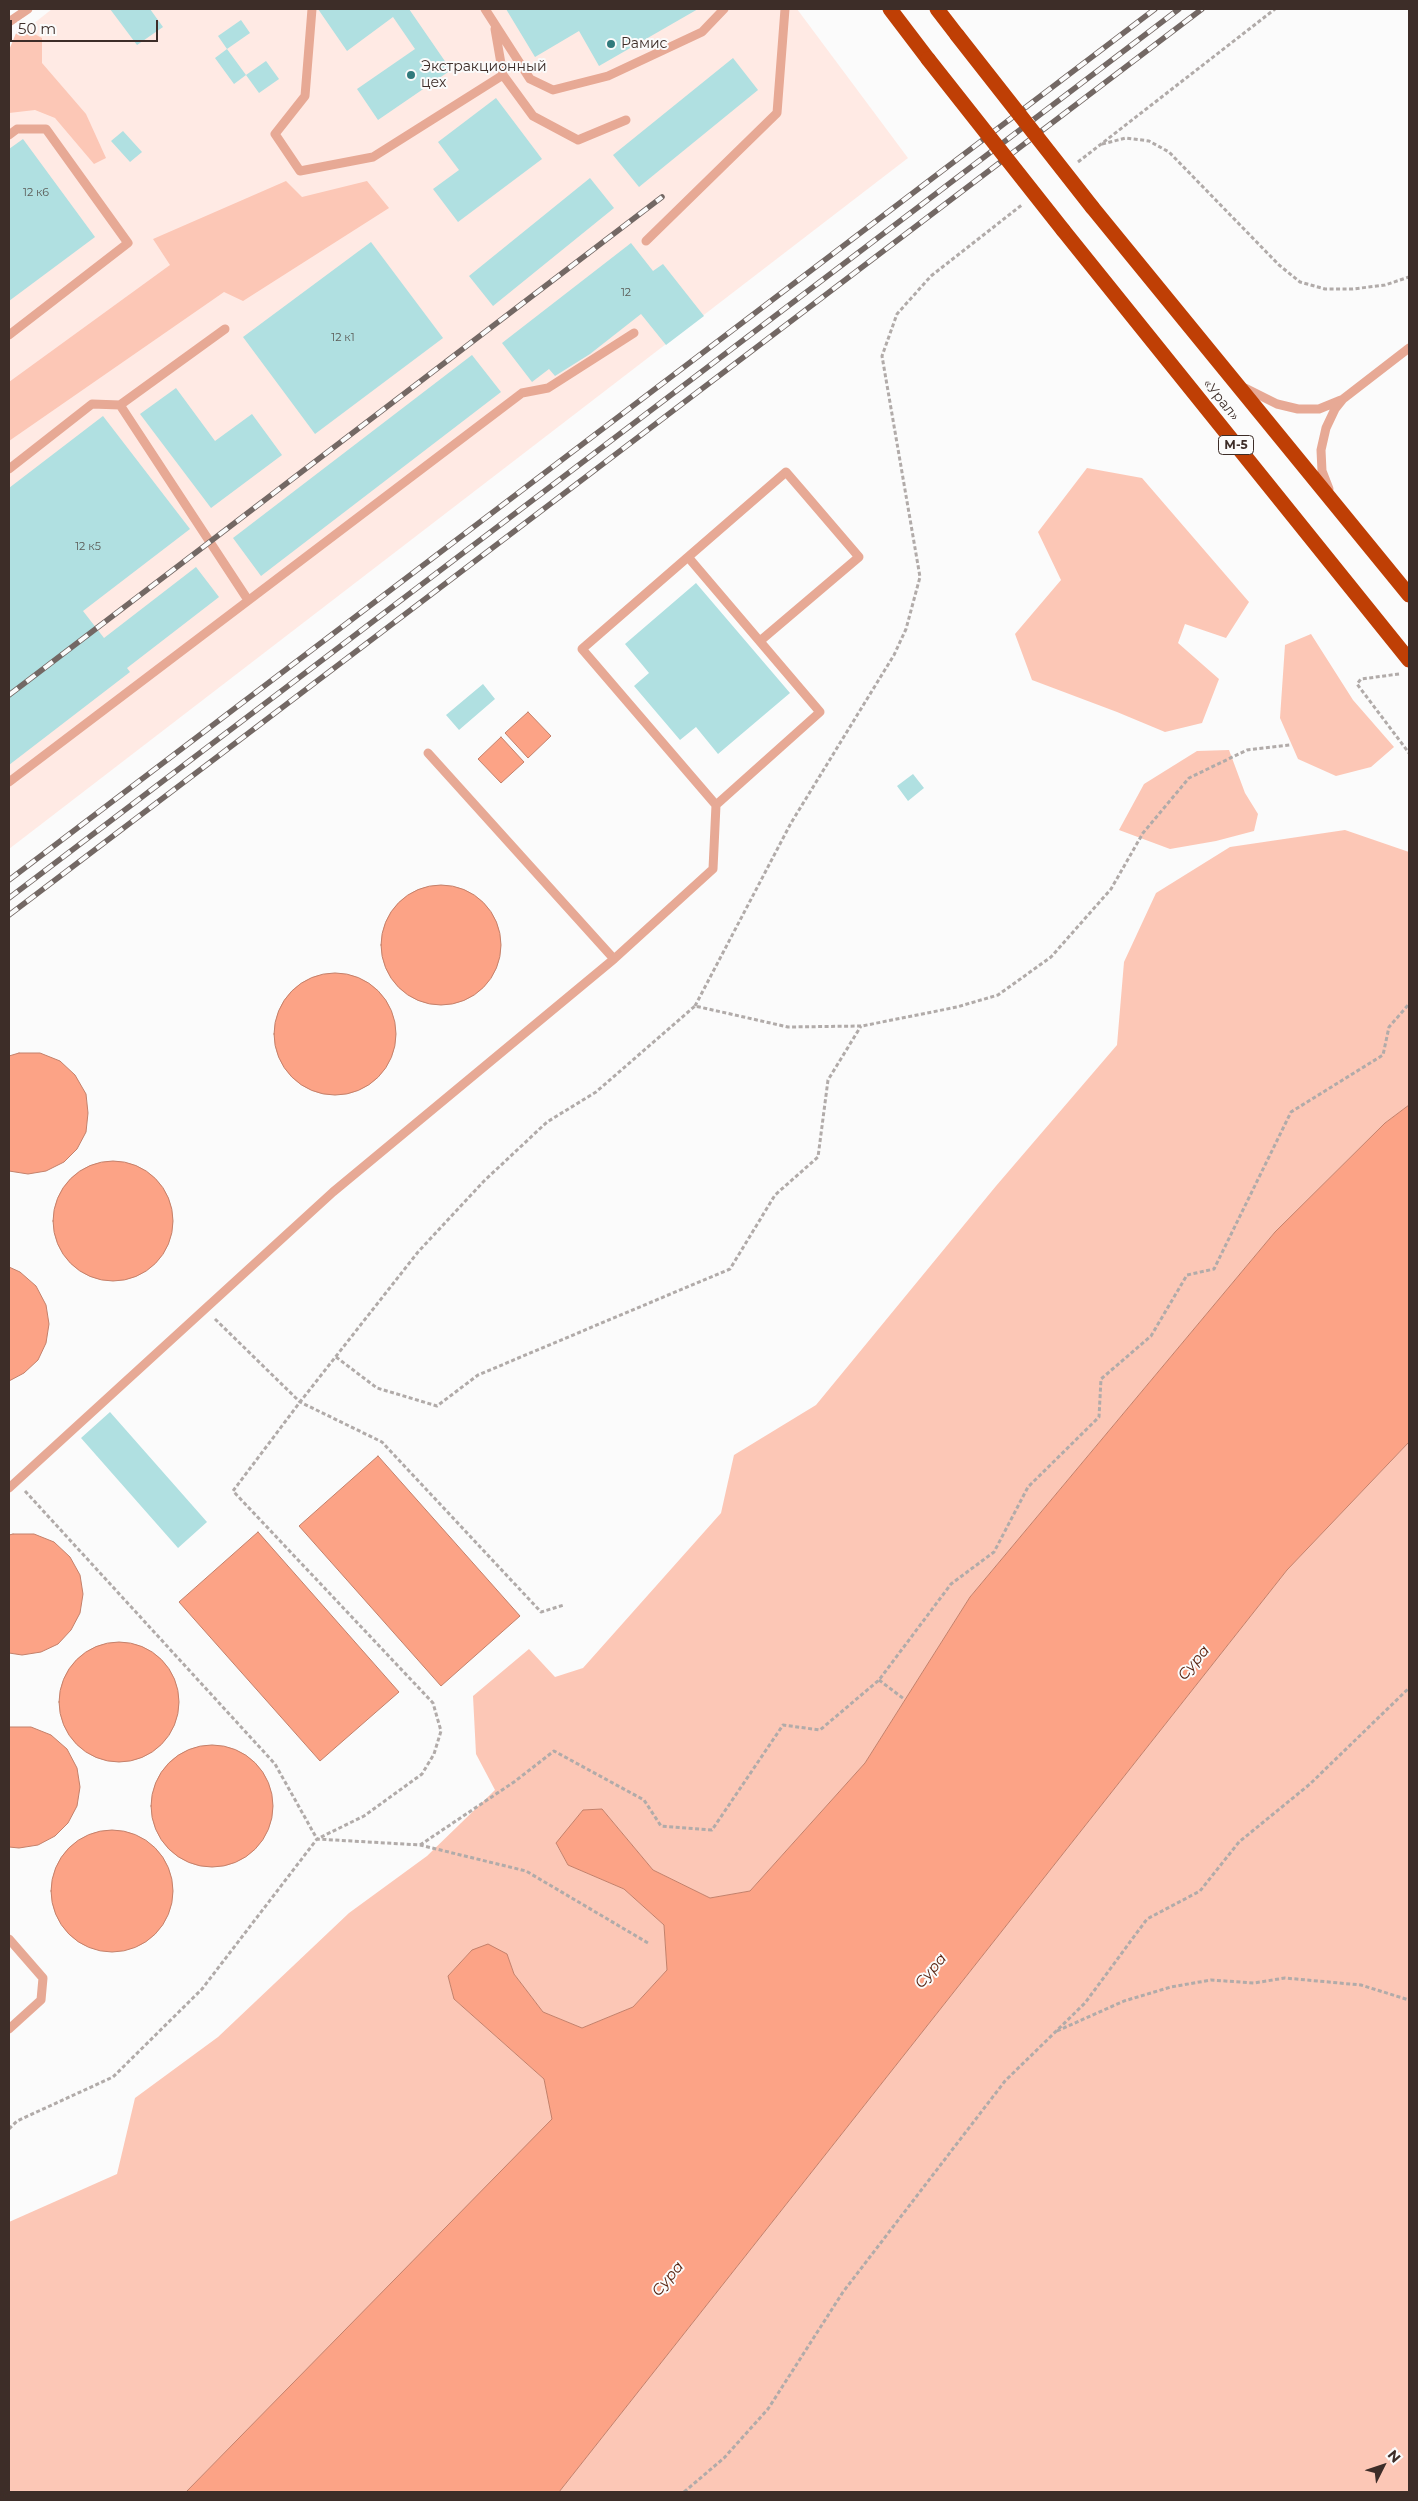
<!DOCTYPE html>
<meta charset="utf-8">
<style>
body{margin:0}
#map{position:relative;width:1418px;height:2501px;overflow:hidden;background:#fbfbfb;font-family:Montserrat,sans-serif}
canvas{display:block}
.frame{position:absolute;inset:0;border:10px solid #3d2d28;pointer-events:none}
.north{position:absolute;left:1358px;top:2441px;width:50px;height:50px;-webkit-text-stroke:4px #fbfbfb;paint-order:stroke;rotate:49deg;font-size:14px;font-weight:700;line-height:20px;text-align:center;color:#3d2d28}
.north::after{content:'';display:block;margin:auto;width:18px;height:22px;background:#3d2d28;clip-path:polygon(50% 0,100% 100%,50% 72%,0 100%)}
.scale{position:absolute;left:10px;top:20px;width:148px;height:22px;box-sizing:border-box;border:2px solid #3d2d28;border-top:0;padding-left:6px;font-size:15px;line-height:18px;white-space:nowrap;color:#3d2d28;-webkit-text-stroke:4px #fbfbfb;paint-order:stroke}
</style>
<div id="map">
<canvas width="1418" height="2501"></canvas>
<div class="frame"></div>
<div class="north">N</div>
<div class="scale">50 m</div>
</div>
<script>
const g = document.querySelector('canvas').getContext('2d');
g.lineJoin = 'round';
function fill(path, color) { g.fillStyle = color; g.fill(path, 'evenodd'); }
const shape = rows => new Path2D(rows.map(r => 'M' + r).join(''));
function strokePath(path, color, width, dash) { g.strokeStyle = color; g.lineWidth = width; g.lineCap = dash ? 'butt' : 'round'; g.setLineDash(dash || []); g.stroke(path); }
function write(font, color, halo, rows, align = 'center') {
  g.font = font + ' Montserrat,sans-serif'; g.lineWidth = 4; g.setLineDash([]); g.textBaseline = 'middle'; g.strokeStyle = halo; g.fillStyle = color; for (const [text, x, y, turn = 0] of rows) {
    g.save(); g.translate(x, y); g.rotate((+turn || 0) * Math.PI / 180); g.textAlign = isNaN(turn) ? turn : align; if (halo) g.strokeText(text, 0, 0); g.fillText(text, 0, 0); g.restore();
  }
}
fill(shape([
 [52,9,797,9,908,158,9,849,9,112,28,28]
]), '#ffeae4');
fill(shape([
 [19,26,42,38,42,63,86,114,106,158,94,164,55,118,35,110,9,113,9,50],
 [286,181,302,197,367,181,389,208,243,301,224,292,9,441,9,382,170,265,153,239],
 [1087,468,1142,478,1249,602,1226,638,1185,624,1178,643,1219,679,1202,723,1165,732,1117,712,1032,680,1015,634,1061,580,1038,532],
 [1311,634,1353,700,1394,747,1371,767,1336,776,1298,759,1280,718,1285,645],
 [1229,750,1245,793,1258,814,1254,831,1216,841,1170,849,1119,830,1144,784,1197,751],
 [1345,830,1409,852,1409,1105,1385,1123,1275,1232,970,1597,865,1763,750,1891,710,1898,653,1870,602,1809,583,1810,556,1844,568,1865,624,1889,664,1925,667,1970,633,2007,582,2028,543,2012,514,1974,507,1954,472,1950,448,1976,454,1999,544,2079,553,2119,186,2492,9,2492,9,2222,117,2174,135,2098,218,2037,349,1913,427,1856,495,1790,476,1754,473,1696,529,1649,555,1677,583,1668,721,1513,734,1455,816,1405,996,1186,1117,1045,1124,962,1156,893,1230,847],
 [1409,1442,1409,2492,559,2492,1287,1570]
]), '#fcc7b6');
const water = shape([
 [528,712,551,736,528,758,505,733,528,712],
 [501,737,524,762,501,783,478,759,501,737],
 '381 945a60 60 0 1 1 120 0a60 60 0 1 1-120 0Z',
 '274 1034a61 61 0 1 1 122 0a61 61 0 1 1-122 0Z',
 [19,1053,40,1053,60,1061,75,1075,86,1094,88,1113,86,1132,77,1149,64,1162,46,1171,28,1174,9,1171,9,1056,19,1053],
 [1409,1105,1409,1442,1287,1570,559,2492,186,2492,552,2119,544,2079,454,1999,448,1976,472,1950,488,1944,507,1954,514,1974,543,2012,582,2028,633,2007,667,1970,664,1925,624,1889,568,1865,556,1843,583,1810,602,1809,653,1870,710,1898,750,1891,865,1763,970,1597,1275,1232,1385,1123,1409,1105],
 '53 1221a60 60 0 1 1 120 0a60 60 0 1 1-120 0Z',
 [9,1267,20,1272,36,1286,46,1305,49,1324,46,1343,38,1360,24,1373,9,1381,9,1267],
 [378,1456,520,1616,441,1686,299,1526,378,1456],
 [258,1532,399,1692,320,1761,179,1602,258,1532],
 [13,1534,34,1534,54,1542,70,1557,80,1575,83,1594,80,1613,71,1630,58,1644,41,1652,22,1655,9,1653,9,1535,13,1534],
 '59 1702a60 60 0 1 1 120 0a60 60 0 1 1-120 0Z',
 [9,1727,31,1727,51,1735,67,1749,77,1768,80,1787,77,1806,68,1823,55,1836,38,1845,19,1848,9,1847,9,1727],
 '151 1806a61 61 0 1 1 122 0a61 61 0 1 1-122 0Z',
 '51 1891a61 61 0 1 1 122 0a61 61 0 1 1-122 0Z'
]);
fill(water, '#fca386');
strokePath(water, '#c3806a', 1);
fill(shape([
 [110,9,150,9,163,27,137,45],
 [318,9,409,9,451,70,378,120,357,89,415,49,393,17,347,51],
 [506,9,698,9,599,66,579,31,535,57],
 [241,20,250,33,227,49,218,36],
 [227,49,246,75,234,84,215,58],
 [733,58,758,90,639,187,613,155],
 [266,61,279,79,259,93,246,75],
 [496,98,542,159,458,222,433,189,459,170,438,142],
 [123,131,142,152,130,162,111,141],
 [23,139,95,237,9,301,9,149],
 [590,178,614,208,493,306,469,276],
 [371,242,443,338,315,434,243,337],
 [631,243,653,271,663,264,704,316,666,345,641,314,590,354,555,376,549,369,532,382,502,343],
 [472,355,501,392,261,576,233,538],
 [176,388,215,441,252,414,282,455,211,508,140,414],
 [103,416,190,529,83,611,104,638,196,567,219,597,127,668,130,672,9,765,9,488],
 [696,583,790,693,718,754,696,727,680,740,634,686,649,673,625,644],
 [483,684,495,699,459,730,446,715],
 [913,774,924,788,908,801,897,786],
 [110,1412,207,1522,178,1548,81,1438]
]), '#b0e0e1');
strokePath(shape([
 [1102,144,1126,138,1149,141,1169,152,1279,265,1300,282,1325,289,1353,289,1385,285,1409,277],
 [1078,162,1275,9],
 [1399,674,1361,679,1357,684,1409,753],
 [695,1006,791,823,894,655,906,629,920,577,882,356,897,314,931,276,1023,204],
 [215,1319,300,1402,382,1442,541,1612,564,1605],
 [336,1357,377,1388,437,1406,478,1375,730,1269,775,1195,818,1157,828,1080,861,1026],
 [25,1491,275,1764,317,1839,420,1845,526,1871,648,1943],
 [879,1680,904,1699],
 [420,1845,514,1782,554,1751,644,1800,661,1826,712,1830,783,1725,820,1730,879,1680,951,1584,994,1552,1028,1487,1099,1417,1101,1379,1151,1336,1187,1275,1214,1269,1291,1112,1383,1055,1389,1027,1409,1004],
 [1057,2031,1124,2001,1171,1987,1211,1980,1254,1983,1285,1978,1361,1985,1409,2000],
 [9,2129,17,2121,113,2077,202,1989,317,1839,364,1816,422,1774,434,1754,441,1731,433,1703,233,1491,300,1402,418,1252,484,1181,547,1122,596,1092,695,1006,788,1027,862,1026,957,1007,998,995,1051,957,1111,889,1143,833,1189,778,1247,750,1290,745],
 [684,2492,724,2458,768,2409,843,2292,1005,2081,1085,2003,1147,1919,1200,1891,1239,1842,1310,1784,1409,1688]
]), '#b1aba9', 3, [4, 2.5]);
strokePath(shape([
 [312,9,305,96,275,134,300,171,373,157,503,75],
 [485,9,530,79,553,90,608,76,702,32,724,9],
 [9,22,28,9],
 [495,29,503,75,533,116,578,140,626,120],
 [9,135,17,129,46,129,128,243,9,335],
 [646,241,777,113,785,9],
 [1245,388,1277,404,1298,409,1319,409,1341,400],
 [120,405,248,600],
 [9,469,92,404,120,405,225,329],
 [1329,489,1322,471,1321,450,1326,428,1335,409,1343,399,1409,348],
 [688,557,786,472,805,494,859,557,760,641],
 [428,753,614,959],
 [9,782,522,393,548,388,634,333],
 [9,1488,333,1192,614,959,713,869,716,805,582,649,688,557,820,712,716,805],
 [9,1939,43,1978,41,2000,9,2029]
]), '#e7a995', 9);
strokePath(shape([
 [890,9,928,59],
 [937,9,957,35],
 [1092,207,1409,595],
 [1063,230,1409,660]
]), '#bf3f05', 15);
const rail = shape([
 [9,695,662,197],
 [9,880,1155,9],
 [9,898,1179,9],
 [9,915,1202,9]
]);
strokePath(rail, '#736864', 5.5);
strokePath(rail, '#fbfbfb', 4, [11]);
strokePath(shape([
 [957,35,1092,207],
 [928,59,1063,230]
]), '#bf3f05', 15);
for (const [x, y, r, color] of [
 [611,44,5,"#317a7c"],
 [411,75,5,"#317a7c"]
]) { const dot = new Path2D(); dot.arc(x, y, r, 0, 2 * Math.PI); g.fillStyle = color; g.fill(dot); strokePath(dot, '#fbfbfb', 2); }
write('11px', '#5a5a56', null, [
 ["12 к6",36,193],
 ["12",626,293],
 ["12 к1",343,338],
 ["12 к5",88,547]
]);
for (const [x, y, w] of [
 [1236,445,35]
]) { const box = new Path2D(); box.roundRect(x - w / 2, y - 9.5, w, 19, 4); g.fillStyle = '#fbfbfb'; g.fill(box); strokePath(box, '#3d2d28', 1); }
write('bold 12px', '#3d2d28', null, [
 ["М-5",1236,445]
]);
write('14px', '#3d2d28', '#fbfbfb', [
 ["Рамис",621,44],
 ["Экстракционный",421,67],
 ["цех",421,83]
], 'left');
write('14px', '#3d2d28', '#fbfbfb', [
 ["«Урал»",1221,400,51]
]);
write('italic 15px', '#531d0a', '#fbfbfb', [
 ["Сура",1194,1663,-50],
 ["Сура",931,1971,-50],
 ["Сура",668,2279,-50]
]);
</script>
